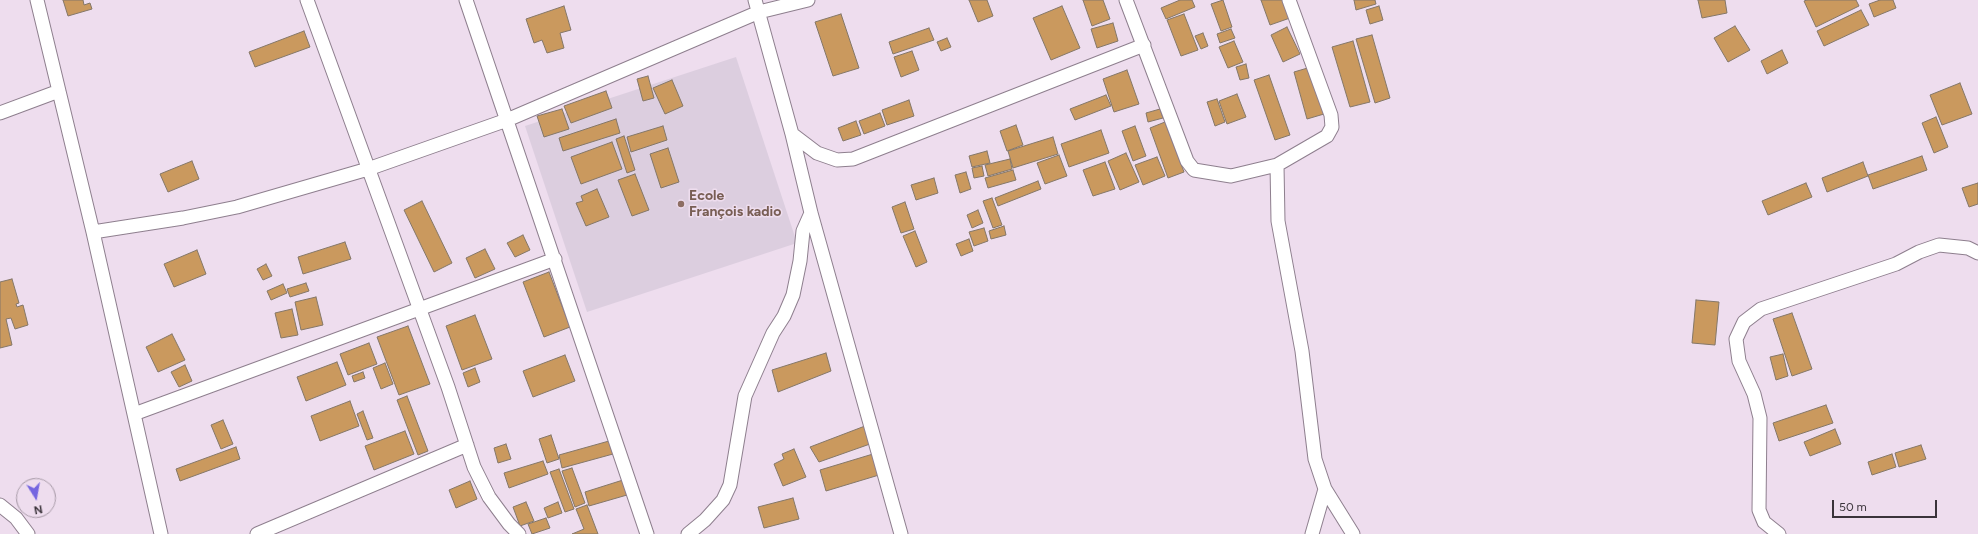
<!DOCTYPE html>
<meta charset="utf-8">
<style>
body{margin:0}
#map{position:relative;width:1978px;height:534px;overflow:hidden;background:#ede;font-family:Figtree,sans-serif}
canvas{display:block}
.north{position:absolute;left:16px;top:478px;width:40px;height:40px;box-sizing:border-box;background:#ede;border:1px solid #a699a6;border-radius:50%;rotate:169deg;font-size:11px;font-weight:700;line-height:16px;text-align:center;color:#3a333a}
.north::after{content:'';display:block;margin:auto;width:14px;height:18px;background:#7566e0;clip-path:polygon(50% 0,100% 100%,50% 72%,0 100%)}
.scale{position:absolute;left:1832px;top:500px;width:105px;height:18px;box-sizing:border-box;border:2px solid #3a333a;border-top:0;padding-left:5px;font-size:12px;line-height:14px;white-space:nowrap;color:#3a333a;-webkit-text-stroke:3px #ede;paint-order:stroke}
</style>
<div id="map">
<canvas width="1978" height="534"></canvas>
<div class="north">N</div>
<div class="scale">50 m</div>
</div>
<script>
const g = document.querySelector('canvas').getContext('2d');
g.lineJoin = 'round';
function fill(path, color) { g.fillStyle = color; g.fill(path, 'evenodd'); }
const shape = rows => new Path2D(rows.map(r => 'M' + r).join(''));
function strokePath(path, color, width, dash) { g.strokeStyle = color; g.lineWidth = width; g.lineCap = dash ? 'butt' : 'round'; g.setLineDash(dash || []); g.stroke(path); }
function write(font, color, halo, rows, align = 'center') {
  g.font = font + ' Figtree,sans-serif'; g.lineWidth = 3; g.setLineDash([]); g.textBaseline = 'middle'; g.strokeStyle = halo; g.fillStyle = color; for (const [text, x, y, turn = 0] of rows) {
    g.save(); g.translate(x, y); g.rotate((+turn || 0) * Math.PI / 180); g.textAlign = isNaN(turn) ? turn : align; if (halo) g.strokeText(text, 0, 0); g.fillText(text, 0, 0); g.restore();
  }
}
fill(shape([
 [736,57,797,243,587,312,525,126]
]), '#dccedf');
const building = shape([
 [63,0,83,0,84,5,90,3,92,9,68,16,63,0],
 [969,0,987,0,993,16,978,22,969,0],
 [1083,0,1103,0,1110,19,1092,26,1083,0],
 [1180,0,1192,0,1195,7,1166,19,1161,8,1180,0],
 [1223,0,1232,27,1221,31,1211,4,1223,0],
 [1261,0,1283,0,1290,18,1270,25,1261,0],
 [1354,0,1375,0,1376,4,1356,10,1354,0],
 [1698,0,1725,0,1727,13,1702,18,1698,0],
 [1807,0,1856,0,1859,6,1816,27,1804,1,1807,0],
 [1880,0,1893,0,1896,8,1874,17,1869,4,1880,0],
 [564,6,571,30,560,33,564,48,547,53,542,40,534,43,526,19,564,6],
 [1062,6,1080,48,1051,60,1033,18,1062,6],
 [1379,6,1383,20,1370,24,1366,10,1379,6],
 [1861,10,1869,25,1824,46,1817,31,1861,10],
 [841,14,859,68,833,76,815,22,841,14],
 [1184,14,1198,50,1181,56,1167,20,1184,14],
 [1113,23,1118,41,1097,48,1091,29,1113,23],
 [1735,26,1750,50,1728,62,1714,38,1735,26],
 [1287,27,1300,54,1283,62,1271,35,1287,27],
 [929,28,934,40,893,54,889,42,929,28],
 [1231,29,1235,38,1220,43,1217,34,1231,29],
 [304,31,310,47,255,67,249,52,304,31],
 [1203,33,1208,46,1201,49,1195,36,1203,33],
 [1372,35,1390,98,1375,103,1356,39,1372,35],
 [947,38,951,47,941,51,937,42,947,38],
 [1234,41,1243,62,1228,68,1219,47,1234,41],
 [1353,41,1370,102,1350,107,1332,47,1353,41],
 [1782,50,1788,63,1767,74,1761,61,1782,50],
 [912,51,919,70,901,77,894,57,912,51],
 [1246,64,1249,78,1240,80,1236,67,1246,64],
 [1311,67,1324,114,1307,119,1294,72,1311,67],
 [1127,70,1139,104,1114,112,1103,79,1127,70],
 [1269,75,1290,135,1275,140,1254,80,1269,75],
 [648,76,654,98,643,101,637,79,648,76],
 [672,80,683,106,665,114,653,88,672,80],
 [1960,83,1972,114,1942,125,1930,95,1960,83],
 [606,91,612,108,571,123,564,106,606,91],
 [1237,94,1246,117,1227,124,1219,101,1237,94],
 [1106,95,1111,106,1075,120,1070,109,1106,95],
 [1217,99,1225,122,1215,126,1207,102,1217,99],
 [909,100,914,116,887,125,882,110,909,100],
 [562,109,569,129,544,137,537,116,562,109],
 [1160,109,1163,118,1148,122,1146,113,1160,109],
 [880,113,885,126,864,134,859,121,880,113],
 [1936,117,1948,147,1934,153,1922,123,1936,117],
 [616,119,620,133,563,151,559,138,616,119],
 [856,121,861,135,843,141,838,128,856,121],
 [1165,122,1184,172,1168,178,1150,128,1165,122],
 [1016,125,1023,145,1007,151,1000,131,1016,125],
 [663,126,667,140,631,152,627,137,663,126],
 [1135,126,1146,156,1133,161,1122,131,1135,126],
 [1101,130,1109,153,1069,167,1061,144,1101,130],
 [624,136,635,170,627,173,616,139,624,136],
 [1053,137,1058,154,1013,168,1008,151,1053,137],
 [612,142,622,169,581,184,571,157,612,142],
 [668,148,679,182,661,188,650,154,668,148],
 [987,151,990,163,972,167,969,156,987,151],
 [1126,153,1139,182,1120,190,1108,161,1126,153],
 [1059,155,1067,176,1045,184,1037,163,1059,155],
 [1922,156,1927,170,1873,189,1868,175,1922,156],
 [1157,157,1165,176,1143,185,1135,165,1157,157],
 [1010,159,1012,169,988,176,985,165,1010,159],
 [192,161,199,179,168,192,160,174,192,161],
 [1105,162,1115,189,1093,196,1083,170,1105,162],
 [1863,162,1868,176,1827,192,1822,178,1863,162],
 [982,166,984,176,974,178,972,168,982,166],
 [1013,170,1016,180,988,188,985,178,1013,170],
 [966,172,971,189,960,193,955,175,966,172],
 [635,174,649,210,632,216,618,180,635,174],
 [934,178,938,193,916,200,911,185,934,178],
 [1038,181,1041,189,998,206,995,198,1038,181],
 [1806,183,1812,197,1768,215,1762,201,1806,183],
 [1978,183,1978,204,1969,207,1962,188,1978,183],
 [597,189,609,217,586,226,576,203,583,201,581,196,597,189],
 [992,198,1002,225,993,228,983,201,992,198],
 [422,201,452,263,434,272,404,210,422,201],
 [905,202,914,229,901,233,892,207,905,202],
 [978,210,983,223,972,228,967,215,978,210],
 [1004,226,1006,235,991,239,989,231,1004,226],
 [984,228,988,241,974,246,969,232,984,228],
 [915,231,927,262,916,267,903,236,915,231],
 [523,235,530,250,515,257,507,243,523,235],
 [969,239,973,251,961,256,956,244,969,239],
 [345,242,351,259,303,274,298,257,345,242],
 [485,249,495,269,475,278,466,258,485,249],
 [197,250,206,274,174,287,164,264,197,250],
 [266,264,272,276,263,280,257,269,266,264],
 [549,272,570,327,544,337,523,282,549,272],
 [12,279,19,303,16,304,17,307,23,305,28,325,15,329,11,318,6,319,12,345,0,348,0,282,12,279],
 [306,283,309,291,290,297,287,289,306,283],
 [283,284,287,293,271,300,267,291,283,284],
 [316,297,323,325,301,330,295,302,316,297],
 [1696,300,1719,302,1715,345,1692,343,1696,300],
 [292,309,298,335,281,338,275,313,292,309],
 [1792,313,1812,369,1792,376,1773,319,1792,313],
 [475,315,492,359,462,370,446,326,475,315],
 [408,326,430,384,399,395,377,337,408,326],
 [172,334,185,360,158,372,146,347,172,334],
 [369,343,377,364,348,375,340,354,369,343],
 [826,353,831,371,778,392,772,370,826,353],
 [1783,354,1788,376,1776,380,1770,357,1783,354],
 [565,355,575,381,533,397,523,371,565,355],
 [337,362,346,385,306,401,297,377,337,362],
 [385,363,393,384,381,389,373,368,385,363],
 [185,365,192,381,179,387,171,372,185,365],
 [475,368,480,382,468,387,463,373,475,368],
 [363,372,365,378,354,382,352,376,363,372],
 [407,396,428,451,418,455,397,400,407,396],
 [350,401,359,426,320,441,311,416,350,401],
 [1826,405,1833,423,1779,441,1773,423,1826,405],
 [363,411,373,438,367,440,357,414,363,411],
 [223,420,233,444,221,449,211,425,223,420],
 [865,426,870,444,819,462,810,447,865,426],
 [1835,429,1841,444,1810,456,1804,442,1835,429],
 [405,431,414,454,374,470,365,446,405,431],
 [551,435,559,459,547,463,539,439,551,435],
 [609,441,613,454,562,468,559,455,609,441],
 [506,444,511,459,498,463,494,448,506,444],
 [1921,445,1926,459,1899,467,1895,453,1921,445],
 [236,447,240,459,180,481,176,469,236,447],
 [794,449,806,477,783,486,774,464,784,459,782,454,794,449],
 [873,454,879,475,826,491,820,470,873,454],
 [1892,454,1896,467,1872,475,1868,462,1892,454],
 [543,461,548,474,509,488,504,473,543,461],
 [572,468,585,503,575,507,562,471,572,468],
 [559,469,574,509,565,512,550,472,559,469],
 [623,480,627,495,589,506,585,492,623,480],
 [470,481,477,499,456,508,449,490,470,481],
 [793,498,799,519,764,528,758,507,793,498],
 [526,502,534,521,520,526,513,507,526,502],
 [558,502,562,513,548,518,544,508,558,502],
 [587,505,598,534,572,534,584,529,576,509,587,505],
 [546,518,550,528,532,534,528,524,546,518]
]);
fill(building, '#ca995e');
strokePath(building, '#847768', 1);
const minor = shape([
 [37,0,93,232,161,534],
 [307,0,448,387,474,467,489,497,509,524,519,534],
 [466,0,647,534],
 [755,0,792,134,811,213,901,534],
 [1126,0,1187,161,1194,170,1231,176,1277,165,1327,136,1332,127,1331,115,1289,0],
 [0,113,59,91],
 [792,134,817,153,837,160,853,159,1144,45],
 [1277,165,1278,221,1302,351,1315,459,1325,489,1353,534],
 [93,232,183,218,237,207,368,169,507,120,759,12,808,0],
 [134,414,555,259],
 [0,505,16,518,28,534],
 [257,534,467,445],
 [688,534,705,520,723,500,730,485,745,396,773,333,784,316,793,295,800,261,803,231,811,213],
 [1312,534,1325,489],
 [1779,534,1764,522,1759,510,1760,418,1754,394,1739,361,1736,339,1744,322,1761,309,1896,264,1919,252,1939,245,1968,248,1978,253]
]);
strokePath(minor, '#8e7f8e', 15);
strokePath(minor, '#fff', 13);
for (const [x, y, r, color] of [
 [681,204,4,"#8d6e63"]
]) { const dot = new Path2D(); dot.arc(x, y, r, 0, 2 * Math.PI); g.fillStyle = color; g.fill(dot); strokePath(dot, '#ede', 1.5); }
write('bold 14px', '#785e54', '#ede', [
 ["Ecole",689,196],
 ["François kadio",689,212]
], 'left');
</script>
